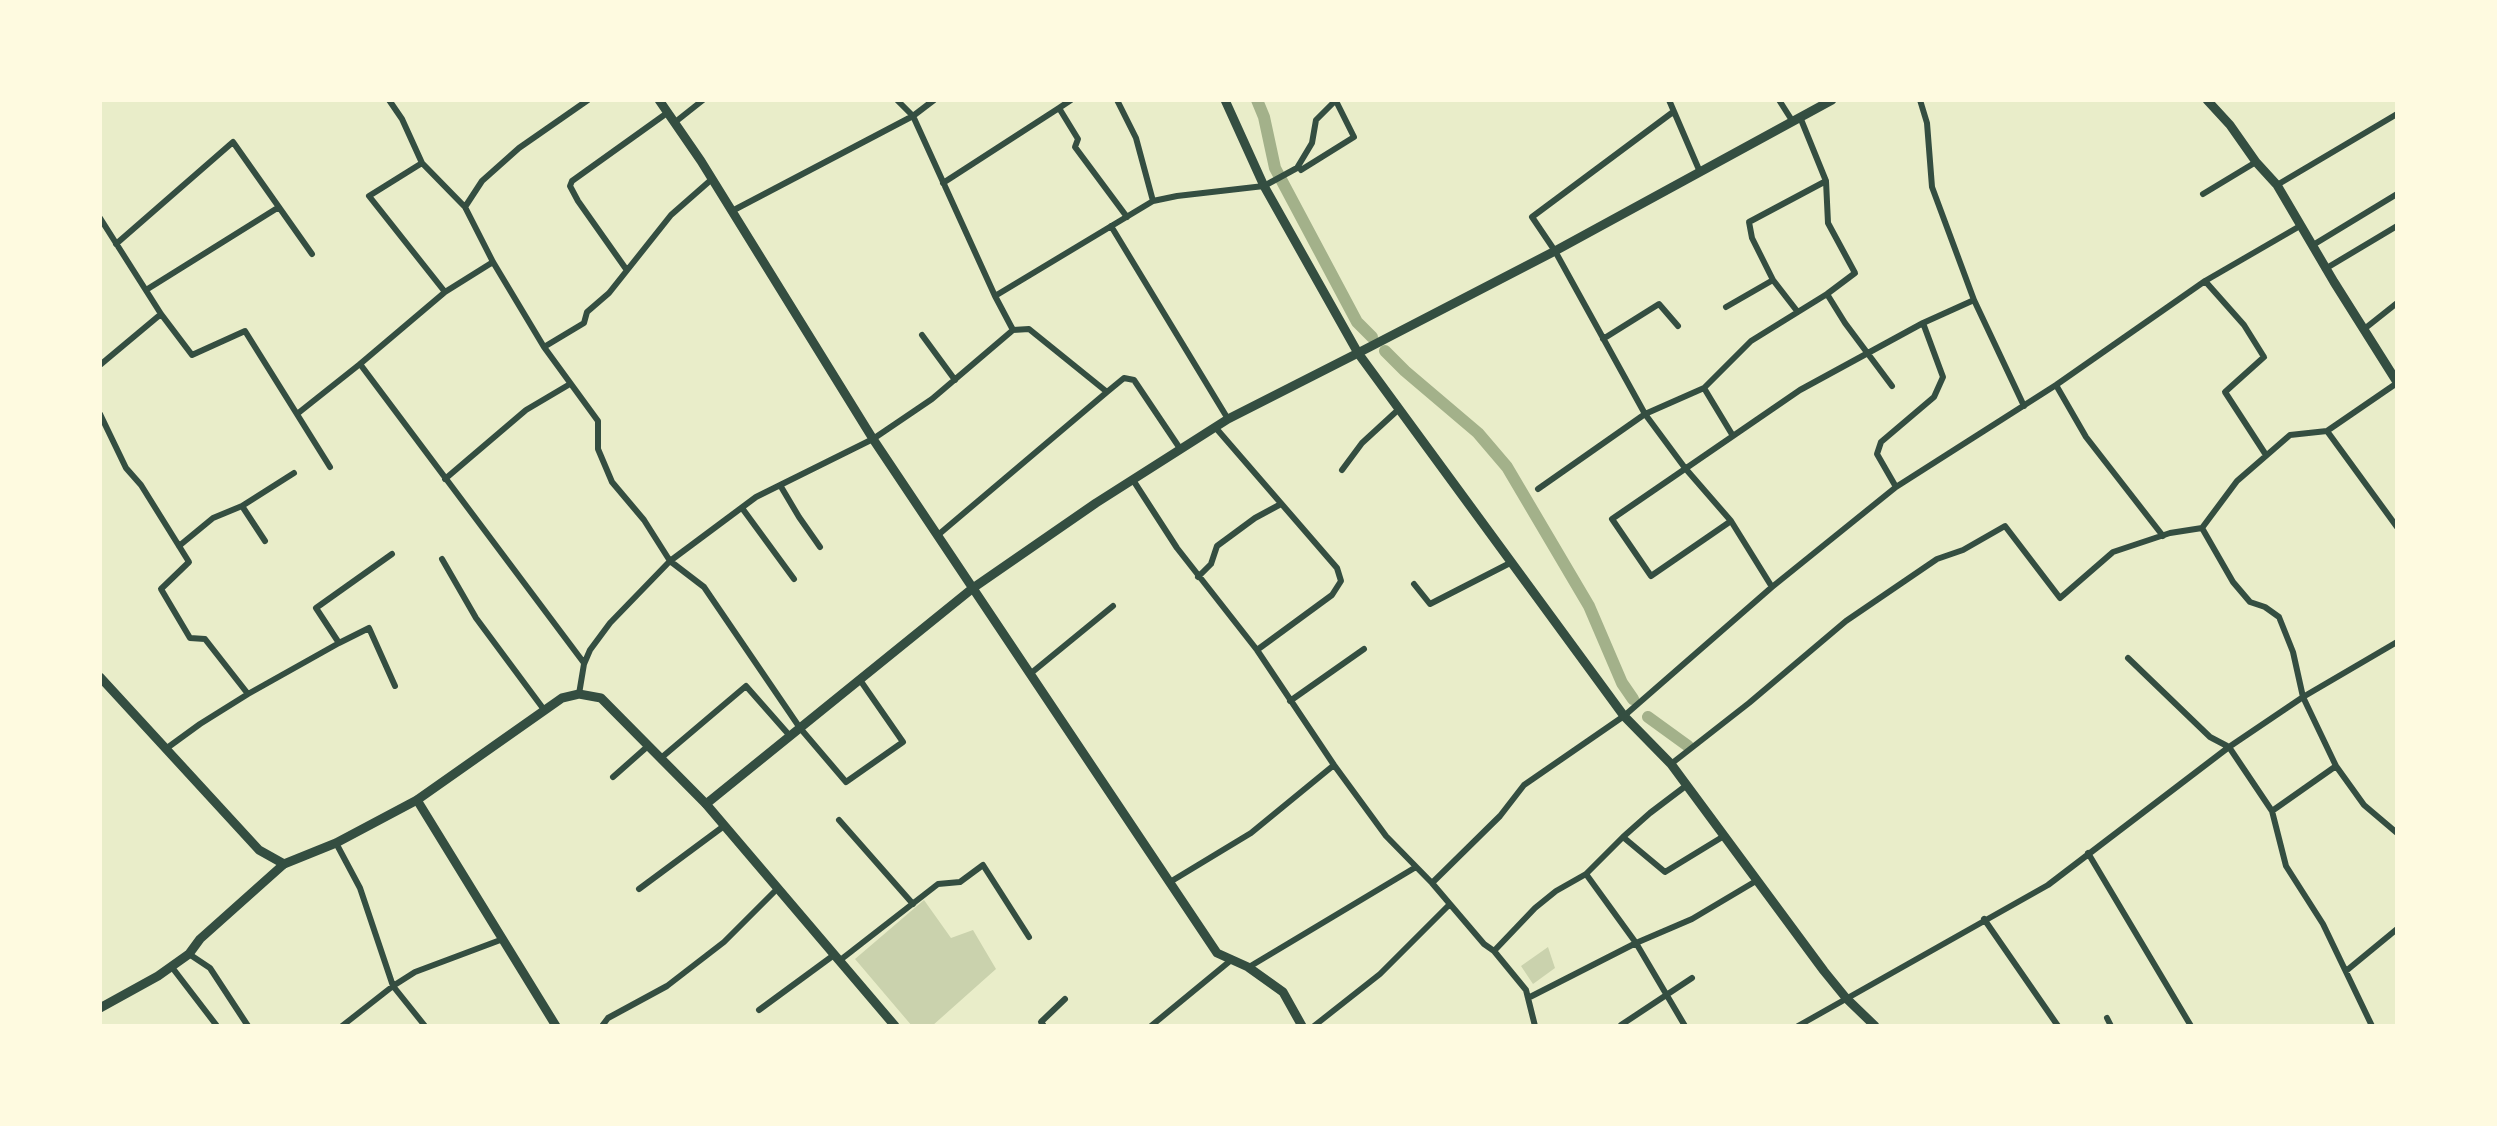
<!DOCTYPE html>
<style>
body{margin:0}
#map{position:relative;width:2497px;height:1126px;overflow:hidden;background:#e9edc9;font-family:Lato,sans-serif}
canvas{display:block}
.frame{position:absolute;inset:0;border:102px solid #fefae0;pointer-events:none}
</style>
<div id="map">
<canvas width="2497" height="1126"></canvas>
<div class="frame"></div>
</div>
<script>
const g = document.querySelector('canvas').getContext('2d');
g.lineJoin = 'round';
function fill(path, color) { g.fillStyle = color; g.fill(path, 'evenodd'); }
const shape = rows => new Path2D(rows.map(r => 'M' + r).join(''));
function strokePath(path, color, width, dash) { g.strokeStyle = color; g.lineWidth = width; g.lineCap = dash ? 'butt' : 'round'; g.setLineDash(dash || []); g.stroke(path); }
fill(shape([
 [924,900,951,938,973,930,996,969,932,1026,912,1026,855,959],
 [1548,947,1555,968,1533,984,1521,966]
]), '#cad2ad');
strokePath(shape([
 [1257,100,1264,117,1275,168,1357,322,1372,337],
 [1385,351,1405,371,1478,433,1507,467,1589,606,1622,683,1633,699],
 [1648,717,1688,746]
]), '#a3b18a', 12);
strokePath(shape([
 [389,100,402,119,422,163,465,207,493,262,544,347,598,421,598,449,612,482,644,520,670,561,704,587,800,728,846,782,903,742,860,680],
 [897,100,913,116,995,296,1013,330],
 [1117,100,1136,138,1153,201],
 [1669,100,1700,172],
 [1779,100,1793,122],
 [1920,100,1927,123,1932,187,1974,300,2024,406],
 [1059,108,1071,100],
 [1673,112,1532,217,1555,251,1645,414,1685,468,1731,521,1772,587],
 [674,123,703,100],
 [422,163,369,196,445,292],
 [1301,170,1354,137,1336,101],
 [943,183,1059,108,1078,139,1075,147,1127,217],
 [2277,185,2397,114],
 [2203,194,2256,162],
 [465,207,482,181,519,148,588,100],
 [732,211,913,116,934,100],
 [100,218,161,314,192,355,245,331,330,467],
 [1111,226,1228,419],
 [116,244,233,142,312,254],
 [2313,245,2397,194],
 [626,269,578,201,570,186,572,181,667,113],
 [2325,269,2397,226],
 [2205,281,2244,325,2264,357,2225,392,2266,455],
 [146,290,279,207],
 [1827,294,1845,323,1892,386],
 [995,296,1153,201,1177,196,1264,186,1297,168,1312,143,1316,120,1336,100],
 [1726,307,1773,280],
 [1797,311,1773,280,1752,238,1749,222,1826,181,1800,117],
 [2363,330,2397,303],
 [922,335,955,380],
 [1603,339,1659,304,1678,326],
 [544,347,584,323,587,312,609,293,671,215,712,179],
 [360,364,584,663],
 [100,365,161,314],
 [2056,385,2086,437,2163,536],
 [100,414,126,468,141,485,189,562,161,589,190,638,205,639,248,694],
 [297,414,360,364,445,292,493,262],
 [1215,427,1337,568,1341,581,1332,595,1257,650],
 [2327,431,2397,527],
 [1733,436,1704,388,1751,341,1827,294,1855,273,1828,223,1826,181],
 [1342,470,1362,443,1399,409],
 [445,479,526,410,570,384],
 [1133,480,1177,548,1257,650,1334,765,1386,836,1432,883,1484,944,1494,951,1526,990,1535,1026],
 [780,485,799,517,820,547],
 [1896,487,1877,454,1881,442,1934,397,1943,377,1923,323,1974,300],
 [1538,489,1645,414,1704,388],
 [242,506,265,541],
 [742,508,794,579],
 [1731,521,1651,576,1612,519,1800,390,1923,323],
 [2202,528,2233,582,2250,602,2265,607,2279,617,2293,652,2303,697,2336,766,2364,805,2397,833],
 [938,535,1107,392],
 [179,546,213,518,242,506,294,473],
 [442,559,476,618,545,711],
 [1198,577,1211,564,1217,546,1255,518,1281,504],
 [1414,584,1430,604,1512,562],
 [339,643,369,628,395,686],
 [2128,658,2210,737,2229,747,2272,811,2286,866,2323,924,2372,1026],
 [1030,674,1113,606],
 [579,694,584,664,590,650,610,623,670,561,756,497,873,439,932,399,1013,330,1029,329,1107,392,1124,378,1134,380,1181,450],
 [1290,701,1364,649],
 [167,748,200,724,248,694,339,643,316,608,392,554],
 [661,758,746,686,790,736],
 [1671,764,1749,703,1846,621,1937,559,1963,550,2005,526,2060,598,2113,552,2170,533,2202,528,2237,481,2290,435,2327,431,2397,383],
 [613,777,648,746],
 [2272,811,2336,766],
 [839,820,913,904],
 [1623,837,1650,813,1687,785],
 [336,843,360,888,393,986,425,1026],
 [2088,853,2191,1026],
 [1586,874,1623,837,1665,872,1724,836],
 [1170,882,1251,833,1334,765],
 [1432,883,1500,816,1524,785,1624,716,1772,587,1896,487,2056,385,2205,281,2300,226],
 [639,889,724,826],
 [1984,919,2058,1026],
 [1494,951,1535,908,1556,891,1586,874,1636,943,1685,1026],
 [189,954,210,968,248,1026],
 [839,961,938,884,960,882,983,865,1029,937],
 [171,966,217,1026],
 [1249,967,1416,867],
 [2346,971,2397,929],
 [1528,998,1636,943,1692,919,1756,881],
 [759,1010,834,955],
 [2107,1018,2111,1026],
 [1621,1025,1692,978],
 [342,1026,393,986,415,972,503,939],
 [602,1026,608,1018,667,986,724,942,778,888],
 [1044,1026,1041,1022,1065,999],
 [1151,1026,1230,961],
 [1314,1026,1380,974,1449,905],
 [1798,1026,2048,885,2229,747,2303,697,2397,642]
]), '#344e41', 6);
strokePath(shape([
 [659,100,701,161,873,439,1217,953,1248,967,1283,992,1302,1026],
 [2207,100,2230,125,2256,162,2277,185,2334,282,2397,382],
 [417,800,556,1026],
 [706,804,973,588,1096,503,1228,419,1358,353],
 [100,1008,158,976,189,954,200,939,284,864]
]), '#344e41', 9);
strokePath(shape([
 [1225,100,1264,186,1358,353,1624,716,1671,764,1824,971,1846,998,1875,1026],
 [1358,353,1555,251,1832,100],
 [100,677,259,850,284,864,336,843,417,800,562,698,579,694,601,698,706,804,895,1026]
]), '#344e41', 9);
</script>
